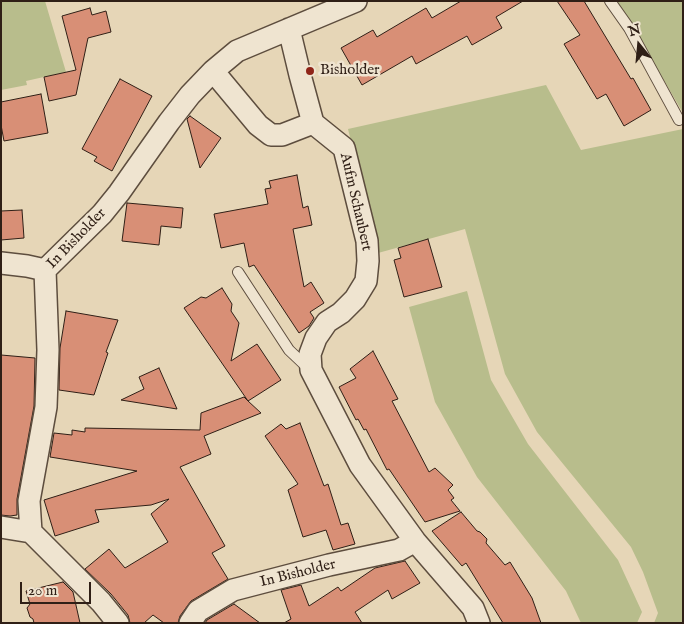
<!DOCTYPE html>
<style>
body{margin:0}
#map{position:relative;width:684px;height:624px;overflow:hidden;background:#e6d6b7;font-family:"IM FELL English",serif}
canvas{display:block}
.frame{position:absolute;inset:0;border:2px solid #2f1f16;pointer-events:none}
.north{position:absolute;left:614px;top:20px;width:50px;height:50px;-webkit-text-stroke:4px #efe4d0;paint-order:stroke;rotate:343deg;font-size:14px;font-weight:700;line-height:20px;text-align:center;color:#2f1f16}
.north::after{content:'';display:block;margin:auto;width:18px;height:22px;background:#2f1f16;clip-path:polygon(50% 0,100% 100%,50% 72%,0 100%)}
.scale{position:absolute;left:20px;top:582px;width:71px;height:22px;box-sizing:border-box;border:2px solid #2f1f16;border-top:0;padding-left:6px;font-size:15px;line-height:18px;white-space:nowrap;color:#2f1f16;-webkit-text-stroke:4px #efe4d0;paint-order:stroke}
</style>
<div id="map">
<canvas width="684" height="624"></canvas>
<div class="frame"></div>
<div class="north">N</div>
<div class="scale">20 m</div>
</div>
<script>
const g = document.querySelector('canvas').getContext('2d');
g.lineJoin = 'round';
function fill(path, color) { g.fillStyle = color; g.fill(path, 'evenodd'); }
const shape = rows => new Path2D(rows.map(r => 'M' + r).join(''));
function strokePath(path, color, width, dash) { g.strokeStyle = color; g.lineWidth = width; g.lineCap = dash ? 'butt' : 'round'; g.setLineDash(dash || []); g.stroke(path); }
function write(font, color, halo, rows, align = 'center') {
  g.font = font + ' "IM FELL English",serif'; g.lineWidth = 5; g.setLineDash([]); g.textBaseline = 'middle'; g.strokeStyle = halo; g.fillStyle = color; for (const [text, x, y, turn = 0] of rows) {
    g.save(); g.translate(x, y); g.rotate((+turn || 0) * Math.PI / 180); g.textAlign = isNaN(turn) ? turn : align; if (halo) g.strokeText(text, 0, 0); g.fillText(text, 0, 0); g.restore();
  }
}
fill(shape([
 [1,1,45,1,66,72,26,81,27,85,1,90],
 [615,1,683,1,683,113,631,24],
 [546,85,581,150,683,129,683,623,654,623,658,613,643,572,631,547,537,432,505,374,465,229,378,253,348,129],
 [467,291,491,380,528,444,618,560,642,612,637,623,581,623,566,591,477,477,435,402,409,307]
]), '#b8bd8c');
const building = shape([
 [461,1,523,1,496,17,502,28,472,45,467,36,416,64,412,56,362,85,341,48,373,30,377,37,426,8,432,18,461,1],
 [557,1,584,1,631,79,633,78,651,110,624,126,606,94,597,99,564,44,580,35,557,1],
 [90,8,92,15,106,11,111,32,88,38,76,95,49,101,44,77,76,70,62,16,90,8],
 [120,79,152,96,112,171,94,161,97,157,82,149,120,79],
 [41,94,48,133,4,141,1,125,1,102,41,94],
 [190,116,221,138,200,168,187,119,190,116],
 [297,175,303,208,308,206,312,225,293,229,304,287,311,282,324,303,310,312,314,318,309,326,299,333,254,265,249,267,244,243,221,248,214,214,268,204,265,189,271,188,269,181,297,175],
 [127,203,183,208,181,228,161,226,159,245,122,241,127,203],
 [22,210,24,238,1,240,1,211,22,210],
 [428,239,442,287,404,297,394,260,401,258,398,248,428,239],
 [222,288,232,304,231,311,239,323,231,361,257,344,281,380,248,401,261,413,204,436,211,454,180,467,225,546,212,553,228,579,191,601,180,616,178,623,164,623,153,615,144,623,130,623,128,615,111,594,85,569,109,549,125,568,168,542,151,514,169,499,151,505,95,510,99,522,55,536,44,500,137,471,50,457,54,433,72,435,72,430,85,432,85,428,200,430,201,413,244,397,248,401,184,308,201,297,206,298,222,288],
 [66,311,118,320,106,352,108,353,94,395,59,390,60,348,66,311],
 [373,351,398,399,392,401,429,472,435,468,453,485,448,490,454,498,451,500,460,511,425,522,389,469,387,470,366,429,364,430,358,419,356,420,339,387,356,378,350,369,373,351],
 [1,355,35,358,34,406,17,499,17,515,10,516,1,515,1,355],
 [159,368,177,409,121,400,144,389,139,377,159,368],
 [300,423,324,486,328,484,341,525,348,523,355,544,333,550,326,530,303,537,288,490,298,484,265,436,281,424,286,429,300,423],
 [461,512,477,531,480,532,487,539,486,543,505,565,510,562,532,598,541,623,503,623,466,563,462,566,432,531,461,512],
 [405,561,420,583,392,599,388,590,355,612,362,623,284,623,291,619,281,590,301,585,309,606,338,587,341,591,375,568,405,561],
 [63,582,73,592,80,623,34,623,33,619,30,617,27,608,30,604,26,591,63,582],
 [234,604,260,623,205,623,207,620,234,604]
]);
fill(building, '#d88f76');
strokePath(building, '#2f1f16', 1);
const service = shape([
 [610,1,629,28,679,120],
 [238,272,289,350,308,368]
]);
const minor = shape([
 [289,29,300,75,313,123,344,148,367,241,368,261,366,281,355,299,341,313,327,322,316,338,310,354,311,370,360,465,415,541,473,608,479,623],
 [313,123,282,135,271,135,258,125,213,71,237,51,356,1],
 [1,263,27,266,45,270],
 [1,527,31,532],
 [118,623,101,602,31,532,29,501,46,407,48,350,45,270,102,214,119,193,169,122,190,95,213,71],
 [190,623,198,611,233,590,329,565,399,550,415,541]
]);
strokePath(service, '#5d4d3e', 12);
strokePath(minor, '#5d4d3e', 24);
strokePath(service, '#efe4d0', 10);
strokePath(minor, '#efe4d0', 21);
for (const [x, y, r, color] of [
 [310,71,5,"#8f2418"]
]) { const dot = new Path2D(); dot.arc(x, y, r, 0, 2 * Math.PI); g.fillStyle = color; g.fill(dot); strokePath(dot, '#efe4d0', 2); }
write('15px', '#2f1f16', '#efe4d0', [
 ["Bisholder",320,71]
], 'left');
write('15px', '#2f1f16', '#efe4d0', [
 ["Aufm Schaubert",355,202,77],
 ["In Bisholder",77,239,-46],
 ["In Bisholder",298,574,-14]
]);
</script>
